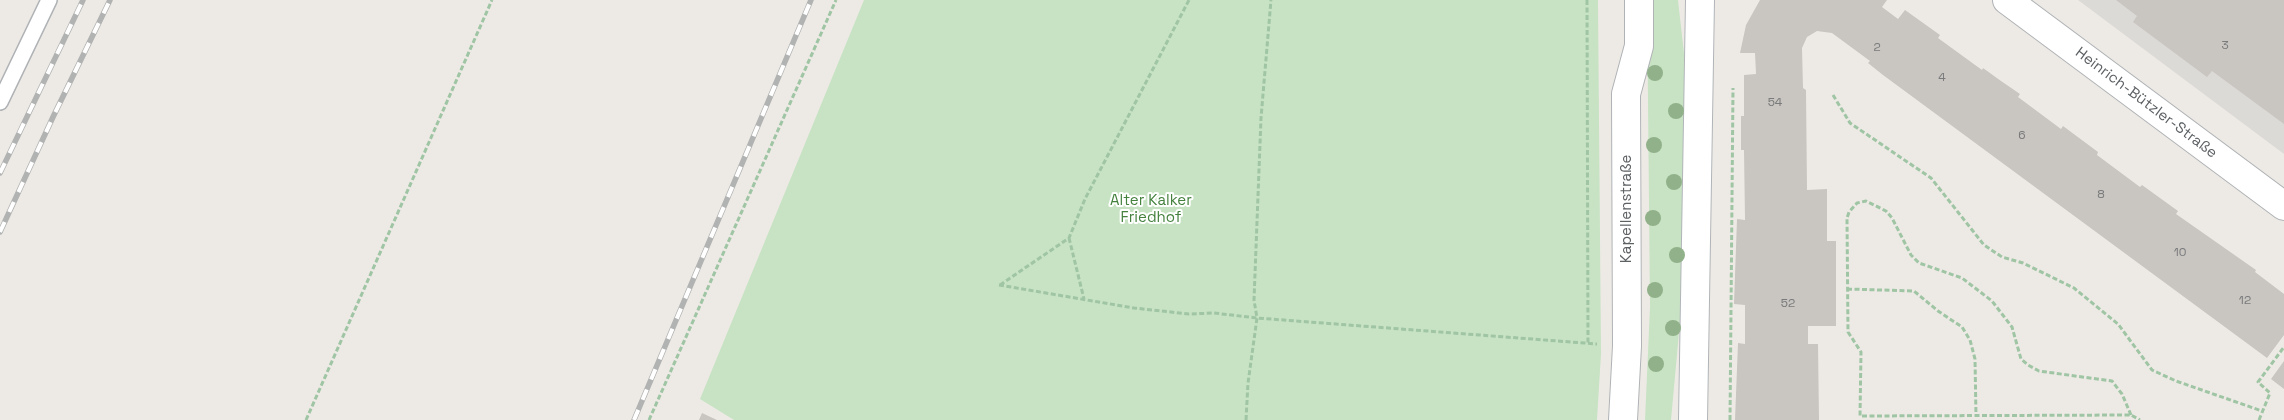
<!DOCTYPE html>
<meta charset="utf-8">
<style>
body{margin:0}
canvas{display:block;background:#edeae5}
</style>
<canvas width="2284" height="420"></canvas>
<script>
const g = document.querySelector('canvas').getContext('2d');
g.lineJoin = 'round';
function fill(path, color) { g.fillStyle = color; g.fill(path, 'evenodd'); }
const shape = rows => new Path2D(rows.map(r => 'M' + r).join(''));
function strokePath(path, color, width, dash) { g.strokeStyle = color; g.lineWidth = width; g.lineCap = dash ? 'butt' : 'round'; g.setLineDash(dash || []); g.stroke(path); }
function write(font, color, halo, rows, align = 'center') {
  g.font = font + ' "Space Grotesk",sans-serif'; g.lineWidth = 4; g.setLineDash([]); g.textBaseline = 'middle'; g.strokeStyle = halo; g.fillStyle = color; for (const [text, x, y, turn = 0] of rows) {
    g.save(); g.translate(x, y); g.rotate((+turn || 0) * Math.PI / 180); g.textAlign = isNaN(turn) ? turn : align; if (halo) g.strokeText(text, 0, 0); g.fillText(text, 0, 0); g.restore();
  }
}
fill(shape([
 [2078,0,2284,0,2284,154]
]), '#dcdad7');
fill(shape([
 [864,0,1598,0,1601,354,1597,420,734,420,700,399],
 [1647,0,1678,0,1686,71,1684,278,1671,420,1645,420,1650,307]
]), '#c8e3c4');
fill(shape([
 [1760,0,1887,0,1882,7,1898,19,1905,10,1940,35,1938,38,1982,70,1983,68,2001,81,2020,94,2018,97,2061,129,2063,126,2098,152,2097,155,2140,187,2142,185,2178,211,2176,214,2256,270,2255,272,2284,294,2284,335,2267,358,1883,75,1868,63,1870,61,1832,33,1817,31,1807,37,1802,48,1803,88,1806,90,1807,190,1827,189,1827,241,1836,241,1836,326,1808,326,1808,344,1818,344,1819,420,1735,420,1738,343,1745,344,1745,305,1734,304,1737,219,1745,220,1744,150,1741,150,1741,116,1744,116,1744,75,1756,74,1755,53,1740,53,1746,25],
 [2116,0,2284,0,2284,124,2212,71,2207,77,2133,22,2137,16],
 [2284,361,2284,389,2271,379],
 [702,413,717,420,699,420]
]), '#c9c5c1');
const lane = shape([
 [0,102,49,0]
]);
const street = shape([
 [2007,0,2284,206],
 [1623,420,1627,346,1626,94,1639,46,1639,0]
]);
const secondary = shape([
 [1693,420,1700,0]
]);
strokePath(lane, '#b0b3b6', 18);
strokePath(street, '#b0b3b6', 30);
strokePath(secondary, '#b1b5b8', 30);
strokePath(shape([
 [1587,0,1588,344],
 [1833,95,1850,123,1931,178,1984,245,2002,257,2023,263,2074,288,2118,324,2152,370,2176,381,2262,411],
 [1069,238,1084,299],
 [999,285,1134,308,1189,314,1214,313,1257,318,1597,344],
 [1000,285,1069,238,1085,199,1189,0],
 [1847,289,1914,291,1938,311,1962,327,1970,340,1975,359,1976,416],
 [2131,415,2122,394,2112,381,2039,371,2028,365,2021,359,2012,327,1992,301,1962,278,1919,263,1911,255,1892,218,1886,211,1866,201,1857,203,1849,212,1847,218,1848,332,1861,352,1860,416,2131,415,2140,420],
 [306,420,492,0],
 [649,420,836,0],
 [1246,420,1248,383,1257,318,1254,300,1261,118,1271,0],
 [1730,420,1733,88],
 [2259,420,2270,393,2258,382,2284,347]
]), '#9fc5a4', 3, [5, 2.5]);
strokePath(lane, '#fff', 15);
strokePath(street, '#fff', 28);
strokePath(secondary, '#fff', 28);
const rail = shape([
 [0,173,83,0],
 [0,232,53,117,110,0],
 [634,420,811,0]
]);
strokePath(rail, '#b1b2b2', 5.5);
strokePath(rail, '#fff', 4, [11]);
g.fillStyle = '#90b189';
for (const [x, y] of [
 [1655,73],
 [1676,111],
 [1654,145],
 [1674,182],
 [1653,218],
 [1677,255],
 [1655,290],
 [1673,328],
 [1656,364]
]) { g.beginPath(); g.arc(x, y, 8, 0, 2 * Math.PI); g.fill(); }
write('12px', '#787a7b', null, [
 ["3",2225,46],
 ["2",1877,48],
 ["4",1942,78],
 ["54",1775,103],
 ["6",2022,136],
 ["8",2101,195],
 ["10",2180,253],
 ["12",2245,301],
 ["52",1788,304]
]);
write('15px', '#5d6164', '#fff', [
 ["Heinrich-Bützler-Straße",2146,103,37],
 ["Kapellenstraße",1627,209,-90]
]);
write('15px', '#44823e', '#fff', [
 ["Alter Kalker",1151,201],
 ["Friedhof",1151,218]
]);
</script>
